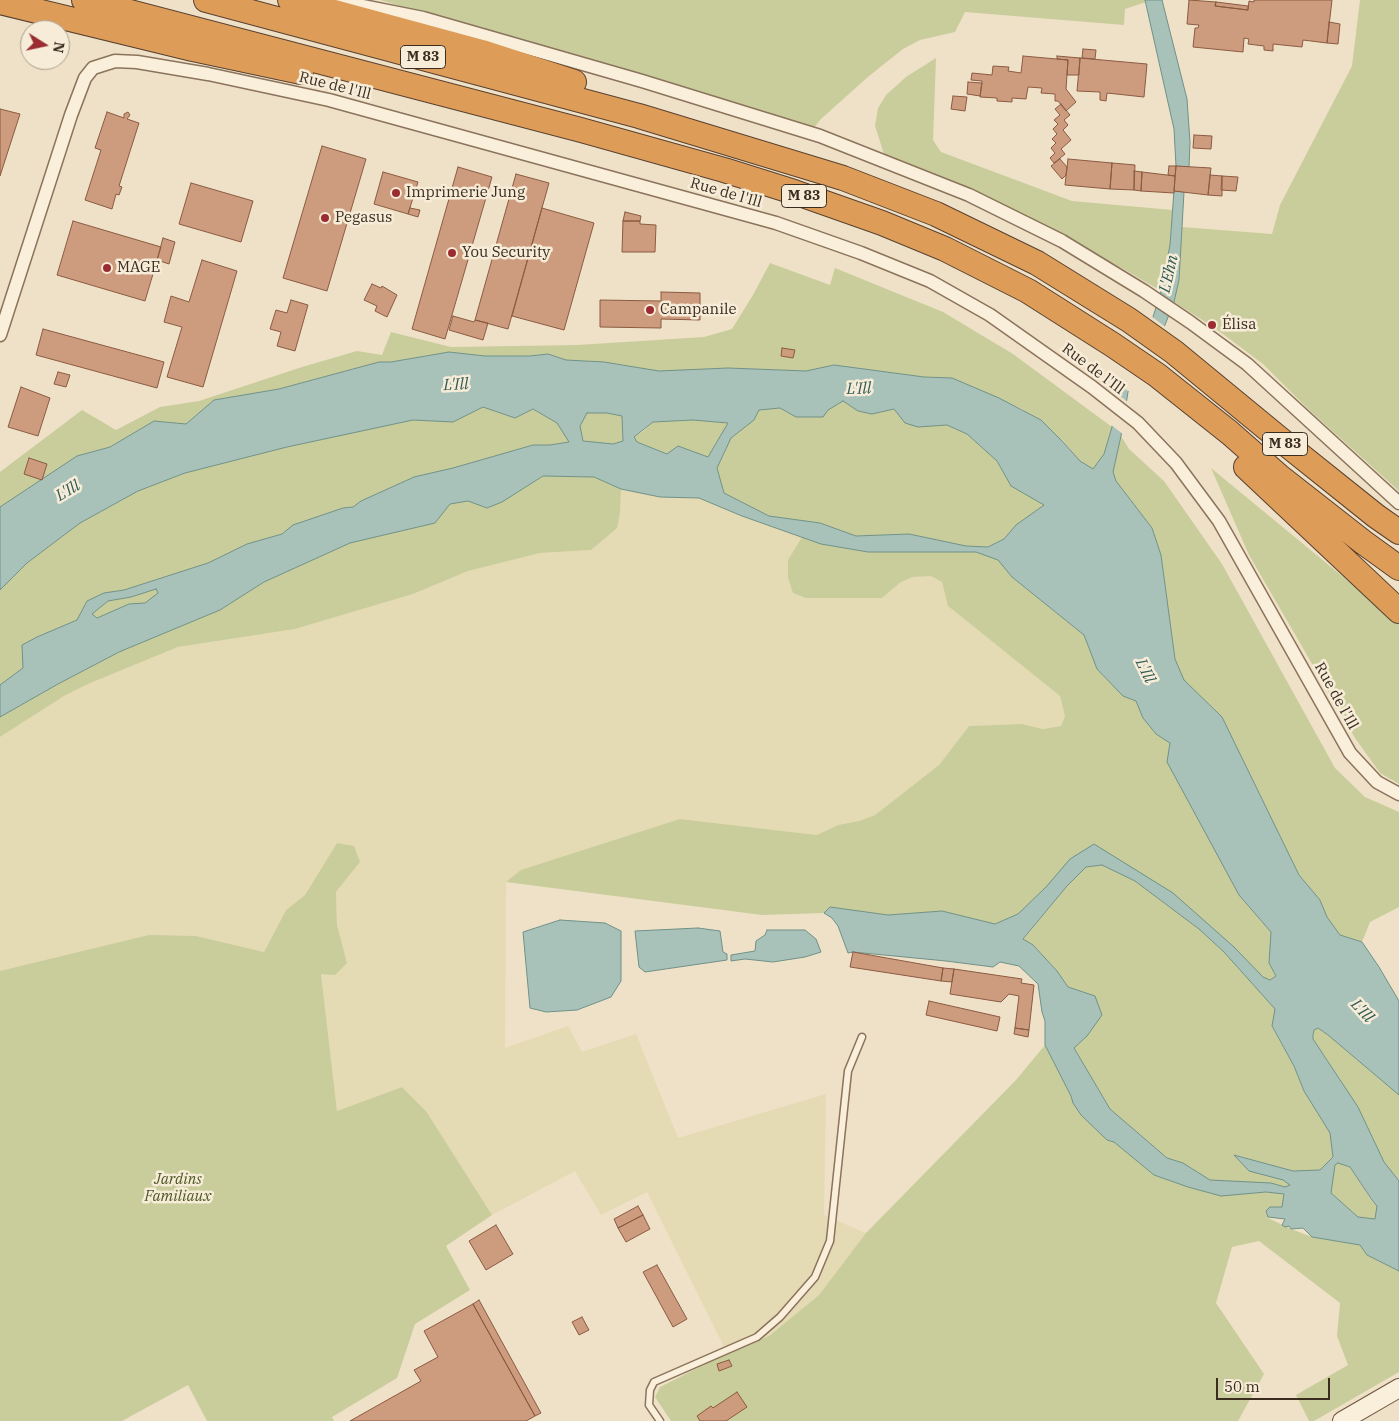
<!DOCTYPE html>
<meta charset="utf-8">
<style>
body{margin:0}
#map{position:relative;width:1399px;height:1421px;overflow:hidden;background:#efe1c7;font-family:"IBM Plex Serif",serif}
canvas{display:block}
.north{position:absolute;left:20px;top:20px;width:50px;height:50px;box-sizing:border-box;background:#f6ecd7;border:1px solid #ab9f8e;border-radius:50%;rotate:100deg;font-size:14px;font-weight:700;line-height:20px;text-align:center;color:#3b2c20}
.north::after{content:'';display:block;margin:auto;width:18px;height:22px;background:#9a2c32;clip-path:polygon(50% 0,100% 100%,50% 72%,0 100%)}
.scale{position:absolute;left:1216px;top:1378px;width:114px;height:22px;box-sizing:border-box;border:2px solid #3b2c20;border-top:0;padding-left:6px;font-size:15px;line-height:18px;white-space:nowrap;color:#3b2c20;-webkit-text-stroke:4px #f6ecd7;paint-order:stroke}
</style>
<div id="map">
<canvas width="1399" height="1421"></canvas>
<div class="north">N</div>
<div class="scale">50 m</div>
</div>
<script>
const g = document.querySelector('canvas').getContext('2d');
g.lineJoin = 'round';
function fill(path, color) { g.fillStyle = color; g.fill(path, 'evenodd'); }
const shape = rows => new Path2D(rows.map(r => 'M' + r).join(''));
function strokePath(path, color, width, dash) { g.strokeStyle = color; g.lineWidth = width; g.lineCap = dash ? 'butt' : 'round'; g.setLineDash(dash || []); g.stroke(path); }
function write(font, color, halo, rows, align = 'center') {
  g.font = font + ' "IBM Plex Serif",serif'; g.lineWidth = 5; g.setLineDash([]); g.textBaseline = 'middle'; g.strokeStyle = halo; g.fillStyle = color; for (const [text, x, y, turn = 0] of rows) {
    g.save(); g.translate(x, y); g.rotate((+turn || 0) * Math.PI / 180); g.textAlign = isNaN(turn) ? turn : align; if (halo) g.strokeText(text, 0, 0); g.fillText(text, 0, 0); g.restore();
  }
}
fill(shape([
 [621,489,660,497,699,498,742,516,802,537,788,560,788,578,793,592,882,598,901,582,913,577,931,575,942,582,948,606,1060,696,1065,716,1061,726,1043,729,1022,724,969,726,939,765,875,815,859,821,838,825,817,835,680,819,506,882,505,1048,568,1026,582,1052,636,1034,678,1138,826,1094,824,1215,866,1233,819,1295,769,1336,727,1353,647,1192,601,1215,575,1171,492,1215,426,1111,402,1087,337,1111,321,974,347,963,337,925,336,892,360,862,337,843,305,895,286,910,264,952,196,936,0,971,0,737,64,696,88,684,178,647,295,629,413,594,468,571,540,553,591,550,620,512]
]), '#e4dab4');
fill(shape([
 [380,0,1145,0,1146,2,1125,9,1124,25,965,12,955,32,920,40,903,49,869,76,821,119,813,129],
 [1360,0,1399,0,1399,491,1308,409,1263,364,1215,328,1174,302,1179,280,1182,227,1272,234,1280,205,1352,66],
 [936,58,933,140,941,152,1072,201,1173,210,1170,245,1161,291,1127,271,1024,216,884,154,875,126,878,108,886,95,906,77],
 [770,263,830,285,835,268,943,312,1013,354,1112,427,1104,454,1093,470,1080,461,1063,441,1022,409,952,378,924,377,834,365,806,371,728,368,659,371,604,362,566,360,548,354,530,356,485,356,449,352,391,362,379,362,279,389,214,400,186,424,154,421,110,447,77,456,0,507,0,472,82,410,116,430,160,407,199,401,302,367,357,351,382,355,391,332,451,347,577,345,704,337,732,329,753,295],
 [843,401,858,411,872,414,894,409,918,427,947,425,967,434,997,461,1011,486,1045,505,1016,526,1004,539,989,547,966,546,909,534,856,536,820,523,769,516,724,493,717,468,731,438,754,420,759,410,780,408,796,417,828,410],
 [483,407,515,418,532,409,558,423,570,442,550,445,533,445,453,468,414,477,361,501,353,507,343,508,294,525,282,534,247,544,208,563,124,590,104,593,87,601,77,620,37,637,24,668,0,685,0,590,27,563,80,523,138,491,185,473,287,447,413,420,453,421],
 [587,412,607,413,622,416,623,441,613,444,583,441,580,426],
 [693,420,728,423,708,457,678,446,668,454,637,442,634,437,642,432,653,422],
 [1121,436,1129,449,1164,481,1222,564,1335,768,1365,797,1399,812,1399,907,1370,922,1362,942,1340,935,1327,917,1320,900,1299,875,1222,717,1184,681,1175,659,1161,555,1152,528,1116,481,1113,472],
 [1211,468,1399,623,1399,784,1380,773,1355,738,1249,555],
 [543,476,594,477,621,489,620,512,617,528,591,550,540,553,468,571,413,594,295,629,178,647,88,684,64,696,0,737,0,717,58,684,119,652,220,610,264,582,350,543,435,523,450,504,468,501,487,508,502,502],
 [802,537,821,544,868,552,976,552,999,560,1012,577,1084,635,1097,669,1123,696,1136,701,1143,718,1156,734,1170,743,1168,762,1239,895,1271,932,1269,963,1276,976,1270,980,1263,977,1094,844,1018,914,995,924,942,911,888,915,830,907,824,913,762,915,506,882,521,870,680,819,817,835,838,825,859,821,875,815,939,765,969,726,1022,724,1043,729,1061,726,1065,716,1060,696,948,606,942,582,931,576,913,577,901,582,882,598,806,598,793,593,788,578,788,560],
 [156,588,158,593,145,603,129,604,97,618,91,614,108,601,131,597],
 [337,843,354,846,360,862,336,892,337,925,347,963,335,975,321,974,337,1111,402,1087,426,1111,492,1215,446,1246,470,1290,415,1324,397,1378,332,1417,334,1421,207,1421,188,1385,122,1421,0,1421,0,971,149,935,196,936,264,952,286,910,305,895],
 [1102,865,1135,881,1199,929,1224,952,1275,1009,1272,1027,1294,1066,1304,1091,1330,1133,1333,1157,1321,1170,1293,1171,1235,1155,1269,1176,1283,1180,1291,1185,1285,1187,1271,1183,1210,1180,1183,1163,1167,1158,1110,1109,1074,1048,1087,1036,1095,996,1068,987,1057,971,1033,945,1023,940,1067,886,1086,867],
 [1318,1028,1328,1035,1399,1095,1399,1181,1384,1162,1358,1107,1313,1039,1314,1030],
 [1045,1045,1071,1096,1073,1103,1107,1140,1114,1142,1154,1175,1188,1187,1221,1196,1266,1192,1284,1194,1282,1207,1270,1207,1266,1211,1268,1218,1291,1229,1312,1237,1360,1245,1367,1255,1399,1271,1399,1372,1314,1421,1309,1421,1296,1395,1348,1365,1337,1336,1340,1303,1259,1241,1232,1247,1216,1303,1264,1374,1238,1421,671,1421,655,1397,660,1387,727,1353,769,1336,819,1295,866,1233,1016,1080],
 [1338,1163,1350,1167,1371,1200,1378,1206,1375,1219,1358,1217,1331,1193,1335,1165]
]), '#c9cd9b');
const water = shape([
 [1145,0,1162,0,1187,99,1190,142,1189,167,1176,166,1174,129,1145,0],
 [1174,191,1184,192,1179,280,1174,302,1165,325,1128,392,1121,436,1113,472,1116,481,1152,528,1161,555,1175,659,1184,680,1222,717,1299,875,1320,900,1327,917,1340,935,1362,942,1379,967,1399,1001,1399,1095,1328,1035,1318,1028,1314,1030,1313,1035,1313,1039,1358,1107,1384,1162,1399,1181,1399,1271,1367,1255,1360,1245,1312,1237,1303,1228,1291,1229,1289,1226,1285,1227,1282,1225,1285,1219,1268,1217,1266,1211,1270,1207,1282,1207,1284,1194,1266,1192,1221,1196,1188,1187,1154,1175,1114,1142,1107,1140,1081,1115,1073,1103,1071,1096,1045,1045,1045,1021,1042,1012,1038,984,1019,966,1000,962,993,967,946,961,853,952,848,953,838,926,832,918,824,913,830,907,888,915,942,911,995,924,1018,914,1046,887,1070,859,1094,844,1173,893,1234,947,1263,977,1270,980,1276,976,1269,963,1271,932,1239,895,1167,762,1170,743,1156,734,1143,718,1136,701,1123,696,1097,669,1084,635,1012,577,998,560,976,552,868,552,821,544,742,516,699,498,660,497,621,489,594,477,543,476,502,502,487,508,468,501,450,504,435,523,350,543,264,582,220,610,119,652,58,684,0,717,0,685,23,668,22,645,37,637,77,620,87,601,104,593,124,590,208,563,247,544,282,534,293,525,343,508,353,507,361,501,414,477,453,468,533,445,550,445,569,442,557,423,533,409,515,418,483,407,453,422,413,420,287,447,185,473,138,491,80,523,27,563,0,590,0,507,77,456,110,447,154,421,186,424,214,400,279,389,379,362,391,362,449,352,485,356,530,356,548,354,566,360,604,362,659,371,728,368,806,371,834,365,924,377,952,378,999,398,1041,420,1063,442,1080,461,1093,469,1104,454,1112,427,1118,387,1153,317,1161,291,1170,245,1174,191],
 [843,401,858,411,872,414,894,409,905,423,918,427,947,425,967,434,997,461,1011,486,1044,505,1016,525,1004,539,988,547,966,546,909,534,856,536,820,523,769,516,724,493,717,468,731,438,754,420,759,410,780,408,796,417,823,417,828,410,843,401],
 [587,413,607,413,622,416,623,441,613,444,583,441,580,426,587,413],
 [693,420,728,423,708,457,678,446,667,454,637,442,634,437,653,422,693,420],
 [156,589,158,593,145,603,129,604,97,618,92,614,108,601,131,597,156,589],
 [1102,865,1135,881,1199,929,1224,952,1275,1009,1272,1026,1294,1066,1304,1091,1330,1133,1333,1157,1320,1170,1293,1171,1234,1155,1249,1171,1283,1180,1290,1185,1285,1187,1271,1183,1210,1180,1183,1163,1167,1158,1110,1109,1074,1048,1087,1036,1102,1015,1095,996,1068,987,1057,971,1033,945,1023,939,1067,886,1086,867,1102,865],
 [1338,1163,1350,1167,1372,1200,1377,1206,1375,1219,1358,1217,1331,1193,1335,1165,1338,1163],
 [560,920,605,923,621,931,621,981,611,997,577,1010,546,1012,530,1008,523,932,560,920],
 [698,928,720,931,723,952,727,954,727,960,645,972,639,967,635,931,698,928],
 [767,930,805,930,816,939,821,952,805,957,773,962,745,959,731,961,731,955,755,951,756,941,765,935,767,930]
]);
fill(water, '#a8c2ba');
strokePath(water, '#6f9187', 1);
fill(shape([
 [1151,316,1167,328,1131,393,1117,383],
 [1115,392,1129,403,1124,435,1110,424]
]), '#efe1c7');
const building = shape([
 [1189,0,1216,2,1215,6,1248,10,1249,1,1254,2,1254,0,1332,0,1327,43,1303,40,1302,47,1273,44,1273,51,1264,50,1264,46,1248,44,1249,39,1244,38,1243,52,1193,47,1195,28,1198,28,1199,25,1187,24,1189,0],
 [1216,2,1248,6,1248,10,1215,6,1216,2],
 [1329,22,1340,24,1338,44,1327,43,1329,22],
 [1083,49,1096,50,1095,59,1082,58,1083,49],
 [1023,56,1068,60,1066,89,1076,102,1066,111,1058,101,1055,101,1055,94,1041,93,1042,88,1028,87,1026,99,1012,98,1012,102,997,101,997,98,980,97,982,81,971,80,972,73,992,75,993,66,1009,67,1008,71,1021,73,1023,56],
 [1057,56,1080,58,1079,75,1067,75,1068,60,1057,59,1057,56],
 [1080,58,1147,64,1144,97,1107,93,1106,101,1100,100,1100,92,1077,91,1080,58],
 [968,82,982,83,980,96,967,94,968,82],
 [953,96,967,97,965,111,951,109,953,96],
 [1061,104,1070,115,1064,120,1068,125,1063,130,1071,140,1061,149,1065,154,1054,163,1050,158,1055,153,1051,148,1056,143,1052,139,1057,134,1053,129,1058,124,1054,120,1060,115,1055,109,1061,104],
 [0,109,20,114,0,176,0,109],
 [107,112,124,118,124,114,128,112,130,115,127,119,139,123,119,186,122,187,119,195,116,194,112,209,85,200,101,150,95,148,107,112],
 [1194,135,1212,136,1211,149,1193,148,1194,135],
 [322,146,366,159,327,291,283,278,322,146],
 [1060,159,1067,167,1066,175,1062,179,1051,166,1060,159],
 [1068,159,1112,163,1110,189,1065,185,1068,159],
 [1112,163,1135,165,1134,190,1110,189,1112,163],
 [1169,166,1176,166,1175,176,1168,175,1169,166],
 [1176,166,1211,168,1208,195,1174,191,1176,166],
 [458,167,492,177,445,339,412,329,458,167],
 [1134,171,1142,172,1141,191,1134,190,1134,171],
 [383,172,418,182,408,214,374,204,383,172],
 [1142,172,1175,176,1174,193,1141,191,1142,172],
 [516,174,549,183,508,329,475,320,516,174],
 [1210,175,1222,176,1222,196,1208,195,1210,175],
 [1222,176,1238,177,1236,191,1221,190,1222,176],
 [191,183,253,201,241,242,179,224,191,183],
 [410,208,420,210,418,217,408,214,410,208],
 [542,208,594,223,564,330,512,316,542,208],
 [625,212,641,216,640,221,623,221,625,212],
 [73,221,161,247,145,301,57,275,73,221],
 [623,221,640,221,640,224,656,225,655,252,622,252,623,221],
 [163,238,175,242,169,264,157,260,163,238],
 [202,260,237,271,203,387,167,377,182,327,164,322,171,296,189,302,202,260],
 [372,284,381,288,382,286,397,295,387,317,375,311,377,306,364,300,372,284],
 [661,292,700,293,700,320,661,319,661,328,600,327,600,300,661,301,661,292],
 [291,300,308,305,295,351,277,346,281,332,270,329,276,310,287,313,291,300],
 [453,316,474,322,475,320,488,323,483,340,449,330,453,316],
 [43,329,164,362,157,388,36,355,43,329],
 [782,348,795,350,793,358,781,356,782,348],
 [58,372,70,375,66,387,54,384,58,372],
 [21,387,50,398,38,436,8,427,21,387],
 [29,458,47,464,42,480,24,474,29,458],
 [853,952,943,968,941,981,850,967,853,952],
 [943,968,954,969,952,982,941,981,943,968],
 [954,969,1022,979,1021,983,1034,985,1029,1030,1015,1028,1019,996,1009,994,1001,1002,950,994,954,969],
 [929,1001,1000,1017,997,1031,926,1015,929,1001],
 [1015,1028,1029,1030,1028,1037,1014,1034,1015,1028],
 [638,1206,643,1215,618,1228,614,1219,638,1206],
 [643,1215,650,1229,626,1242,618,1228,643,1215],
 [496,1225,513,1254,486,1270,469,1241,496,1225],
 [657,1265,687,1319,673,1327,643,1272,657,1265],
 [479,1300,541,1413,535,1416,473,1304,479,1300],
 [473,1304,535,1416,526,1421,350,1421,421,1381,414,1370,438,1357,424,1331,473,1304],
 [582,1317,589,1330,579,1335,572,1322,582,1317],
 [729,1360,732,1366,719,1371,717,1364,729,1360],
 [737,1392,747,1407,726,1421,700,1421,697,1416,711,1406,713,1408,737,1392]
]);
fill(building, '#cd9b7d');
strokePath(building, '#8a5b42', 1);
const lane = shape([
 [660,1421,649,1405,650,1390,654,1382,757,1337,780,1317,815,1277,830,1241,848,1071,862,1037]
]);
const street = shape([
 [333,0,423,18,642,81,820,136,969,195,1062,241,1144,291,1190,322,1247,364,1399,503],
 [0,335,71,115,85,78,93,68,115,61,137,62,208,74,329,100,776,223,861,253,930,281,990,315,1092,387,1138,423,1176,463,1219,521,1350,753,1377,782,1399,794]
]);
const secondary = shape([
 [1342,1421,1399,1388]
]);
const highway = shape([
 [84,0,581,130,724,170,794,192,882,223,945,249,1028,291,1113,345,1157,375,1230,433,1280,477,1363,542,1399,568],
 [206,0,639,116,843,178,936,214,1037,263,1129,320,1174,352,1281,440,1376,516,1399,532],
 [290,0,482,52,574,82],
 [0,2,193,49,301,72],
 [1246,467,1399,611]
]);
strokePath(lane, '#8b735c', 9);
strokePath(street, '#8b735c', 15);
strokePath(secondary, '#6c543f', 20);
strokePath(highway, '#594130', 26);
strokePath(lane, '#f9efdb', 6);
strokePath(street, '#f9efdb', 12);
strokePath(secondary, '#f9efdb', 18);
strokePath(highway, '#dd9d59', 24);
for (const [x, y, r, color] of [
 [396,193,5,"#9a2c32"],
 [325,218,5,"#9a2c32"],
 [452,253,5,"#9a2c32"],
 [107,268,5,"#9a2c32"],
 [650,310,5,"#9a2c32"],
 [1212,325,5,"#9a2c32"]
]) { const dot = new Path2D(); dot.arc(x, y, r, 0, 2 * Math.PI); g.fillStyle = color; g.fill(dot); strokePath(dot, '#f6ecd7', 2); }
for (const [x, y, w] of [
 [423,57,45],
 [804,196,45],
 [1285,444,45]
]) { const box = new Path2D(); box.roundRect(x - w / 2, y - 11.5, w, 23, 4); g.fillStyle = '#f6ecd7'; g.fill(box); strokePath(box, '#3b2c20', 1); }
write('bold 14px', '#3b2c20', null, [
 ["M 83",423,57],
 ["M 83",804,196],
 ["M 83",1285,444]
]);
write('15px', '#3b2c20', '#f6ecd7', [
 ["Rue de l'Ill",335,86,14],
 ["Rue de l'Ill",726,193,16],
 ["Rue de l'Ill",1093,369,37],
 ["Rue de l'Ill",1336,696,61]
]);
write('15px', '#3b2c20', '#f6ecd7', [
 ["Imprimerie Jung",406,193],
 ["Pegasus",335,218],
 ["You Security",462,253],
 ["MAGE",117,268],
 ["Campanile",660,310],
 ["Élisa",1222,325]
], 'left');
write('italic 15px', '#4d5726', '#f6ecd7', [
 ["Jardins",178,1180],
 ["Familiaux",178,1197]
]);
write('italic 16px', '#2f5a56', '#f6ecd7', [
 ["L'Ehn",1169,274,-77],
 ["L'Ill",456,385,-3],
 ["L'Ill",859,389,-2],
 ["L'Ill",68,491,-31],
 ["L'Ill",1145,671,65],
 ["L'Ill",1362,1011,47]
]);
</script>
